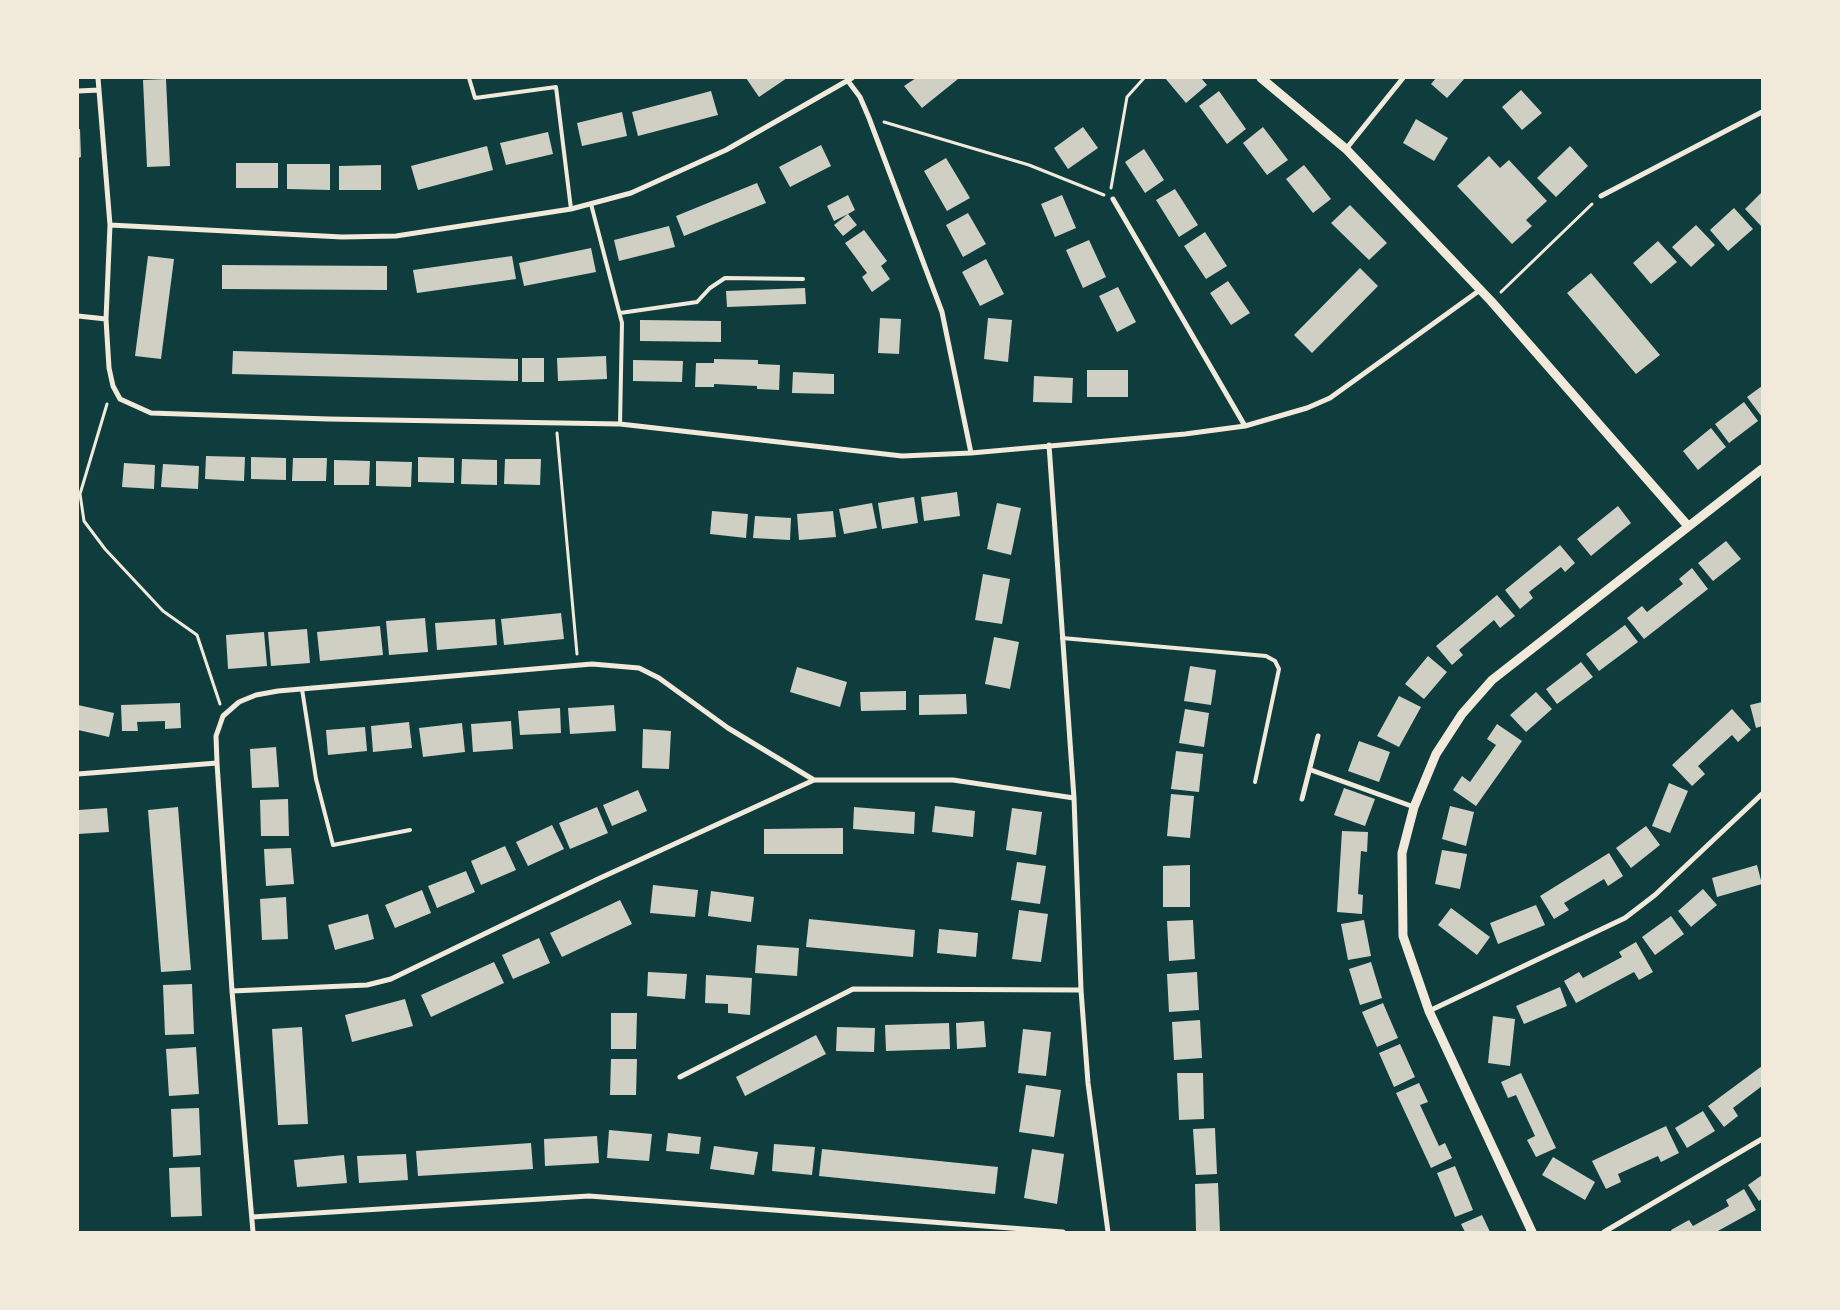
<!DOCTYPE html>
<style>
body{margin:0}
#map{position:relative;width:1840px;height:1310px;overflow:hidden;background:#0f3d3e;font-family:Georgia,serif}
canvas{display:block}
.frame{position:absolute;inset:0;border:79px solid #f1e9da;pointer-events:none}
</style>
<div id="map">
<canvas width="1840" height="1310"></canvas>
<div class="frame"></div>
</div>
<script>
const g = document.querySelector('canvas').getContext('2d');
g.lineJoin = 'round';
function fill(path, color) { g.fillStyle = color; g.fill(path, 'evenodd'); }
const shape = rows => new Path2D(rows.map(r => 'M' + r).join(''));
function strokePath(path, color, width, dash) { g.strokeStyle = color; g.lineWidth = width; g.lineCap = dash ? 'butt' : 'round'; g.setLineDash(dash || []); g.stroke(path); }
fill(shape([
 [746,78,787,78,759,97],
 [916,78,956,78,958,79,922,108,904,86],
 [1165,78,1201,78,1207,85,1186,103],
 [1436,78,1465,78,1447,98,1431,84],
 [166,79,170,166,147,167,143,80],
 [1521,90,1542,113,1522,130,1502,107],
 [711,91,718,115,638,136,632,112],
 [1219,91,1246,129,1227,144,1199,106],
 [622,112,627,136,582,146,577,123],
 [1416,119,1448,138,1434,161,1403,143],
 [1083,127,1098,148,1068,169,1054,148],
 [1263,127,1288,160,1267,175,1243,143],
 [78,129,80,129,81,157,78,158],
 [548,132,553,154,506,165,500,143],
 [821,145,831,166,790,187,779,167],
 [487,146,493,170,418,190,411,166],
 [1570,146,1588,166,1556,197,1537,178],
 [1144,149,1164,180,1145,193,1125,162],
 [1489,156,1500,168,1509,160,1547,201,1526,220,1532,226,1512,244,1457,186],
 [946,158,970,198,947,211,924,171],
 [236,163,278,163,278,188,236,188],
 [287,164,330,164,330,190,287,189],
 [381,165,381,190,339,190,339,166],
 [1304,165,1331,199,1313,213,1286,179],
 [757,183,766,203,684,236,676,216],
 [1175,189,1198,225,1179,237,1156,200],
 [1762,192,1762,227,1745,209],
 [848,195,855,210,848,214,857,225,843,236,834,225,848,214,834,221,827,206],
 [1062,195,1076,228,1055,237,1041,204],
 [1350,205,1387,243,1369,260,1331,223],
 [1734,208,1753,229,1728,251,1710,230],
 [968,213,986,244,963,257,946,225],
 [1696,225,1715,245,1691,267,1672,247],
 [669,226,675,247,619,261,614,240],
 [864,230,887,261,881,266,890,279,872,292,862,277,867,273,845,243],
 [1205,232,1227,266,1206,279,1184,246],
 [1089,240,1106,277,1083,288,1066,250],
 [1658,241,1677,262,1651,284,1633,263],
 [591,248,596,272,524,286,519,263],
 [148,256,174,259,161,359,135,356],
 [512,256,516,279,417,293,413,270],
 [986,259,1004,294,980,306,962,272],
 [222,265,387,266,387,290,222,289],
 [1360,268,1378,286,1312,353,1294,335],
 [1591,273,1660,355,1636,374,1567,293],
 [1228,281,1250,313,1231,325,1210,293],
 [1118,287,1136,322,1117,332,1099,296],
 [805,288,806,304,727,307,726,291],
 [880,318,901,319,899,354,878,353],
 [988,318,1012,320,1008,362,984,359],
 [640,320,721,321,721,342,640,341],
 [233,351,518,359,518,381,232,374],
 [606,356,607,379,558,381,557,358],
 [522,358,544,358,544,382,522,382],
 [714,359,758,360,758,364,780,365,779,390,757,389,757,386,714,384,714,387,695,387,696,363,714,363],
 [633,360,683,361,682,382,633,381],
 [1087,370,1128,370,1128,397,1087,397],
 [793,372,834,374,834,394,792,393],
 [1034,376,1073,378,1072,403,1033,402],
 [1762,386,1762,417,1747,397],
 [1744,402,1758,421,1729,443,1715,424],
 [1711,428,1726,447,1698,470,1683,451],
 [206,456,245,457,244,481,205,479],
 [251,457,286,458,286,480,251,479],
 [418,457,454,458,454,483,418,482],
 [293,458,327,458,326,481,292,481],
 [462,459,497,460,497,485,461,484],
 [505,459,541,459,540,485,504,484],
 [334,460,370,461,369,485,334,485],
 [376,461,412,462,411,487,376,486],
 [124,463,155,465,154,489,122,487],
 [163,464,199,466,198,489,161,487],
 [957,492,960,516,924,521,921,497],
 [914,497,918,523,882,529,878,503],
 [872,503,877,528,844,534,839,509],
 [997,503,1021,508,1011,555,987,549],
 [1618,506,1631,523,1591,556,1577,539],
 [712,511,748,514,746,538,710,534],
 [833,511,836,537,799,540,797,514],
 [755,516,791,518,790,540,753,538],
 [1726,541,1741,559,1713,581,1698,563],
 [1560,545,1575,563,1565,572,1561,567,1529,592,1533,598,1520,609,1505,590],
 [1692,568,1708,589,1644,639,1627,618,1642,606,1647,612,1683,584,1679,579],
 [983,574,1010,579,1002,624,975,620],
 [1497,595,1515,616,1500,628,1494,620,1459,650,1463,655,1452,665,1436,646],
 [561,613,564,639,504,645,501,619],
 [425,618,428,652,389,655,386,621],
 [495,619,497,645,437,650,435,623],
 [1625,625,1638,642,1599,671,1586,654],
 [380,626,383,655,320,661,317,632],
 [307,629,310,663,271,666,268,632],
 [264,632,267,666,228,669,226,635],
 [994,637,1019,642,1010,689,985,684],
 [1428,656,1447,672,1424,699,1405,684],
 [1581,662,1593,677,1557,704,1546,689],
 [1190,666,1216,670,1211,705,1184,701],
 [797,667,847,682,840,707,790,692],
 [906,691,906,710,861,711,860,692],
 [1536,692,1552,709,1526,732,1510,715],
 [966,694,967,714,919,715,919,695],
 [1399,696,1421,707,1399,747,1377,736],
 [1762,702,1762,726,1756,728,1750,705],
 [180,703,181,728,165,729,165,721,137,722,138,731,122,731,121,705],
 [78,705,114,713,109,737,78,730],
 [614,705,616,731,570,734,568,708],
 [560,708,561,733,520,735,518,711],
 [1185,709,1209,713,1204,747,1179,743],
 [1732,709,1751,730,1738,742,1732,735,1698,766,1705,774,1692,786,1672,765],
 [511,721,513,749,473,752,471,724],
 [409,722,412,748,373,752,371,726],
 [462,723,465,752,423,757,419,728],
 [1497,724,1522,741,1476,806,1453,790,1462,776,1470,782,1496,745,1487,739],
 [365,727,367,751,328,755,326,730],
 [643,729,671,731,669,769,642,768],
 [1359,741,1390,752,1379,782,1348,771],
 [276,747,279,787,252,788,250,749],
 [1176,751,1203,754,1199,792,1171,789],
 [1669,783,1688,791,1670,833,1652,826],
 [1344,788,1375,799,1365,826,1334,815],
 [638,790,647,811,612,826,603,805],
 [1171,794,1194,796,1190,838,1167,836],
 [288,799,289,836,261,836,260,800],
 [935,806,975,811,973,837,932,832],
 [1450,806,1474,812,1466,846,1442,839],
 [178,807,191,970,161,972,148,810],
 [597,807,608,833,570,849,559,823],
 [854,807,915,812,914,834,853,829],
 [107,808,109,832,78,834,78,810],
 [1012,808,1042,812,1036,855,1006,850],
 [552,825,564,849,528,866,516,842],
 [1646,826,1660,845,1631,868,1616,848],
 [843,828,843,854,764,854,764,829],
 [1342,831,1368,832,1367,852,1361,851,1358,894,1363,895,1362,914,1337,912],
 [505,846,516,870,481,885,471,861],
 [291,848,294,884,266,886,264,849],
 [1442,850,1467,854,1460,889,1435,884],
 [1609,853,1623,876,1608,886,1604,879,1564,903,1569,910,1554,919,1540,896],
 [1017,862,1046,866,1040,904,1011,900],
 [1190,865,1190,907,1163,907,1163,866],
 [1757,865,1762,884,1717,897,1712,878],
 [466,871,475,892,437,908,428,886],
 [653,885,698,890,695,917,650,913],
 [1703,889,1717,905,1691,927,1678,911],
 [422,890,431,913,395,928,385,905],
 [711,891,754,897,751,922,708,916],
 [286,897,288,939,262,940,260,899],
 [620,900,632,924,562,957,550,933],
 [1536,905,1545,925,1498,944,1490,923],
 [1451,908,1490,937,1477,955,1438,925],
 [1019,910,1048,914,1041,962,1012,959],
 [368,914,374,939,335,950,328,925],
 [1671,916,1684,934,1655,955,1642,937],
 [809,919,915,930,913,957,806,947],
 [1193,920,1195,959,1169,961,1167,921],
 [1364,920,1371,956,1348,960,1341,924],
 [939,929,978,933,976,957,937,953],
 [539,938,550,963,513,979,502,955],
 [1636,942,1653,972,1639,980,1634,972,1576,1003,1564,981,1579,972,1583,978,1622,957,1619,952],
 [757,945,799,948,797,976,755,973],
 [494,962,504,983,431,1017,421,995],
 [1371,962,1382,998,1360,1005,1349,969],
 [648,972,687,974,685,999,647,996],
 [1197,972,1199,1010,1169,1012,1167,974],
 [706,975,752,978,750,1015,728,1013,728,1004,705,1003],
 [192,984,194,1034,165,1035,163,985],
 [1560,987,1567,1006,1524,1024,1516,1006],
 [405,999,413,1026,352,1042,345,1015],
 [1383,1003,1398,1038,1377,1047,1362,1012],
 [611,1013,637,1013,636,1049,611,1049],
 [1493,1016,1515,1019,1510,1066,1488,1063],
 [1200,1020,1202,1058,1174,1060,1172,1022],
 [984,1021,986,1047,957,1049,956,1023],
 [949,1023,950,1049,886,1051,885,1025],
 [302,1027,308,1124,278,1125,272,1029],
 [837,1027,875,1028,874,1052,836,1051],
 [1023,1029,1051,1032,1046,1076,1018,1073],
 [816,1035,826,1054,745,1096,736,1077],
 [1400,1044,1415,1077,1394,1087,1379,1053],
 [196,1047,199,1094,169,1096,166,1049],
 [611,1059,637,1059,636,1095,610,1095],
 [1762,1066,1762,1086,1733,1108,1738,1116,1724,1127,1708,1106],
 [1177,1073,1203,1073,1204,1119,1179,1120],
 [1521,1073,1556,1148,1536,1157,1527,1140,1535,1136,1516,1095,1508,1098,1501,1082],
 [1419,1083,1428,1102,1420,1105,1439,1146,1445,1143,1452,1158,1431,1168,1396,1093],
 [1026,1085,1061,1090,1054,1137,1019,1132],
 [199,1108,201,1155,173,1157,171,1109],
 [1703,1111,1715,1131,1687,1148,1675,1128],
 [1666,1126,1679,1153,1661,1162,1658,1156,1618,1174,1621,1182,1606,1189,1592,1161],
 [1215,1128,1217,1174,1196,1175,1193,1129],
 [609,1130,652,1134,649,1161,607,1158],
 [668,1133,701,1137,699,1154,666,1151],
 [597,1136,599,1163,545,1166,544,1139],
 [531,1143,533,1169,418,1176,416,1151],
 [774,1144,815,1147,812,1175,772,1171],
 [714,1146,758,1152,754,1175,710,1169],
 [822,1149,998,1167,995,1194,819,1176],
 [1032,1149,1064,1154,1057,1204,1024,1198],
 [406,1154,408,1180,359,1183,357,1156],
 [344,1155,347,1183,297,1187,294,1160],
 [1553,1157,1595,1182,1585,1200,1542,1175],
 [1455,1166,1473,1210,1455,1217,1437,1173],
 [200,1167,202,1216,171,1217,169,1168],
 [1762,1175,1762,1199,1759,1201,1748,1185],
 [1218,1183,1220,1232,1196,1232,1195,1184],
 [1744,1189,1756,1210,1716,1232,1672,1232,1671,1230,1689,1220,1693,1226,1729,1206,1726,1200],
 [1482,1215,1490,1232,1465,1232,1461,1224]
]), '#cfcfc3');
strokePath(shape([
 [884,122,1029,165,1104,195],
 [1111,188,1127,97,1144,78],
 [1501,292,1592,204],
 [107,404,80,494,84,521,105,549,163,611,197,635,220,704],
 [557,433,577,654]
]), '#f1e9da', 3);
strokePath(shape([
 [469,78,475,98,556,87,571,209],
 [591,204,622,323,620,424],
 [620,313,697,302,710,288,725,278,803,279],
 [1062,638,1266,656,1275,661,1279,669,1255,782],
 [302,689,316,779,333,845,410,830]
]), '#f1e9da', 4);
strokePath(shape([
 [98,78,110,225,106,319,109,368,113,386,120,399,151,413,328,419,620,424,902,456,971,453,1185,434,1245,426,1307,408,1330,398,1480,290],
 [848,81,860,97,869,118,942,312,971,453],
 [78,91,99,90],
 [1346,149,1403,78],
 [1601,196,1762,112],
 [1113,199,1245,426],
 [110,225,342,237,396,236,571,209,631,193,726,150,852,78],
 [78,316,106,319],
 [1049,445,1074,798,1081,990,1088,1083,1108,1232],
 [1311,770,1414,807],
 [78,774,217,763],
 [1302,799,1318,736],
 [232,991,367,985,391,979,598,879,814,780,953,780,1074,798],
 [1429,1011,1625,918,1655,895,1762,794],
 [680,1077,853,989,1081,990],
 [252,1217,589,1196,1063,1232],
 [253,1232,232,991,217,763,216,736,223,716,239,702,256,695,278,691,592,664,639,668,659,678,728,728,814,780],
 [1604,1232,1762,1139]
]), '#f1e9da', 5);
strokePath(shape([
 [1261,78,1346,149,1491,301,1688,526],
 [1532,1232,1429,1011,1403,936,1402,853,1414,807,1436,754,1462,714,1492,680,1762,469]
]), '#f1e9da', 9);
</script>
